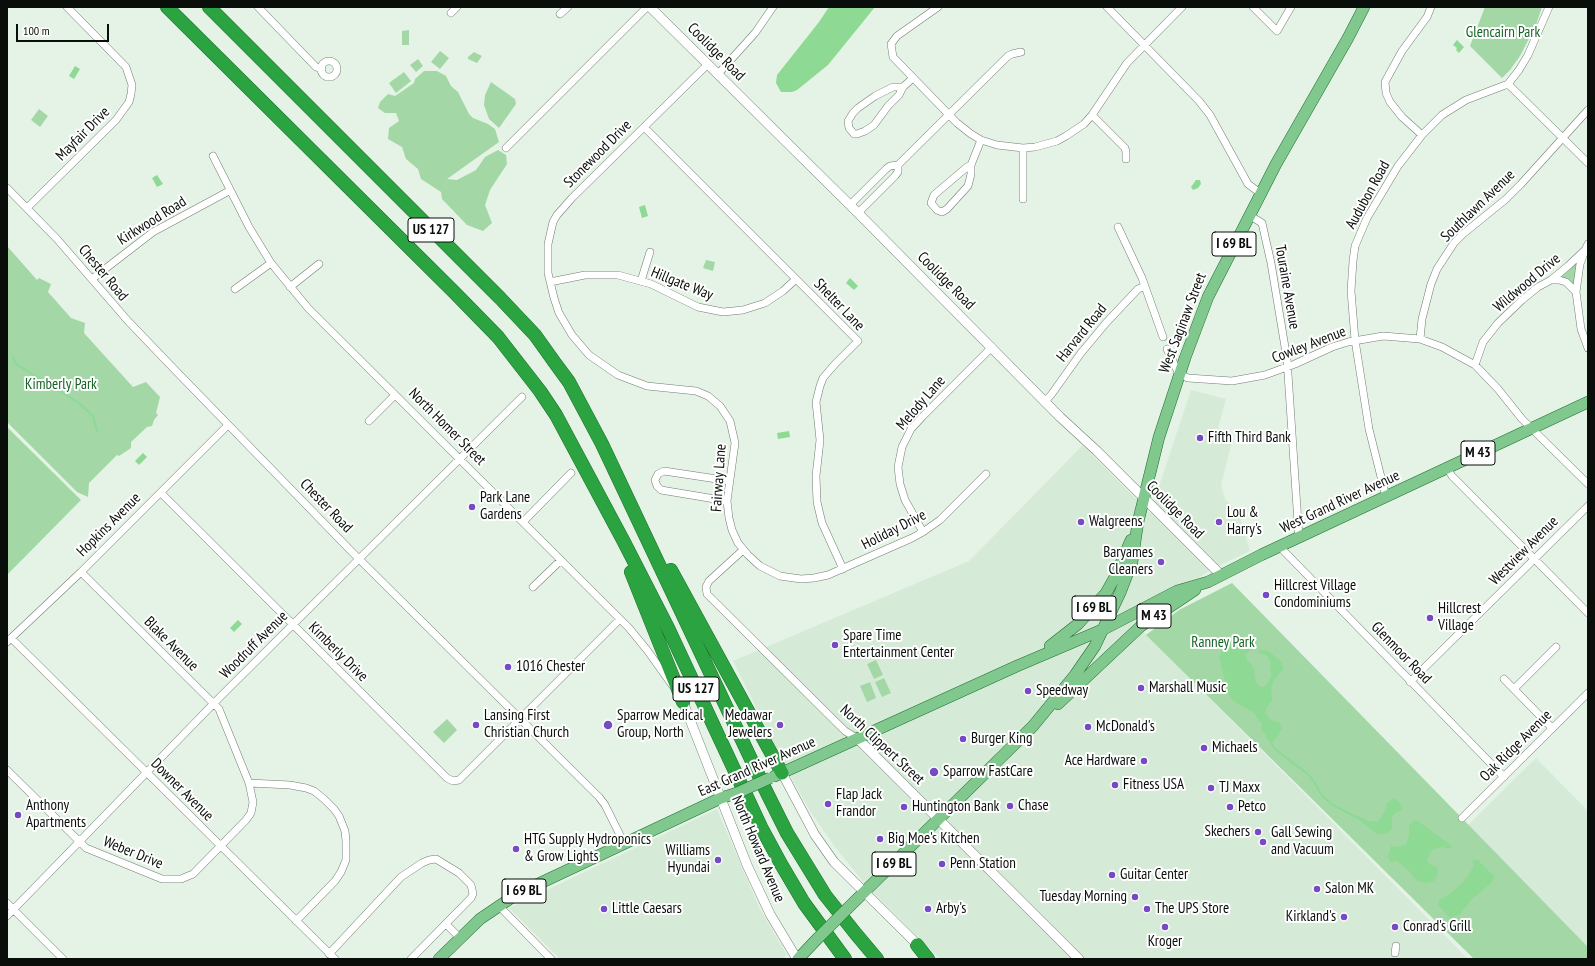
<!DOCTYPE html>
<style>
body{margin:0}
#map{position:relative;width:1595px;height:966px;overflow:hidden;background:#e4f3e5;font-family:"PT Sans Narrow",sans-serif}
canvas{display:block}
.frame{position:absolute;inset:0;border:8px solid #090e0a;pointer-events:none}
.scale{position:absolute;left:16px;top:24px;width:93px;height:18px;box-sizing:border-box;border:2px solid #090e0a;border-top:0;padding-left:5px;font-size:12px;line-height:14px;white-space:nowrap;color:#090e0a;-webkit-text-stroke:3px #fff;paint-order:stroke}
</style>
<div id="map">
<canvas width="1595" height="966"></canvas>
<div class="frame"></div>
<div class="scale">100 m</div>
</div>
<script>
const g = document.querySelector('canvas').getContext('2d');
g.lineJoin = 'round';
function fill(path, color) { g.fillStyle = color; g.fill(path, 'evenodd'); }
const shape = rows => new Path2D(rows.map(r => 'M' + r).join(''));
function strokePath(path, color, width, dash) { g.strokeStyle = color; g.lineWidth = width; g.lineCap = dash ? 'butt' : 'round'; g.setLineDash(dash || []); g.stroke(path); }
function write(font, color, halo, rows, align = 'center') {
  g.font = font + ' "PT Sans Narrow",sans-serif'; g.lineWidth = 4; g.setLineDash([]); g.textBaseline = 'middle'; g.strokeStyle = halo; g.fillStyle = color; for (const [text, x, y, turn = 0] of rows) {
    g.save(); g.translate(x, y); g.rotate((+turn || 0) * Math.PI / 180); g.textAlign = isNaN(turn) ? turn : align; if (halo) g.strokeText(text, 0, 0); g.fillText(text, 0, 0); g.restore();
  }
}
fill(shape([
 [1191,390,1226,399,1218,428,1234,433,1221,485,1225,499,1239,514,1250,551,1210,570,1135,623,1468,959,940,959,864,883,835,847,810,811,788,772,733,661,969,561,1083,445,1150,513],
 [1536,758,1588,811,1588,947,1468,825],
 [717,809,759,907,787,955,782,959,560,959,509,908]
]), '#d6ebd7');
fill(shape([
 [1485,7,1542,7,1536,25,1520,56,1510,70,1502,78,1470,46],
 [409,30,409,45,402,45,402,31],
 [440,51,449,58,440,69,431,62],
 [474,52,482,56,477,63,468,59,468,57],
 [418,59,423,66,416,72,410,65],
 [424,71,437,71,446,76,451,86,458,92,469,114,473,118,488,124,495,129,499,142,447,179,457,180,476,170,485,157,498,150,506,155,507,164,490,190,485,205,492,223,483,231,467,225,442,199,441,192,421,179,418,169,406,159,402,147,388,139,389,128,399,121,396,113,385,113,378,108,380,102,388,94,395,96,414,83,415,79],
 [404,72,411,81,396,93,389,83],
 [491,82,515,99,516,104,499,128,489,119,484,105,485,95],
 [39,109,48,116,40,127,31,120],
 [7,246,37,280,39,278,51,284,48,292,71,318,85,323,84,333,133,387,146,382,160,397,156,413,158,415,154,420,152,426,147,427,131,442,131,448,119,456,117,455,89,483,88,497,77,492,7,422],
 [706,260,715,262,713,271,703,268],
 [1575,264,1577,264,1574,283,1573,284,1561,277],
 [7,427,81,500,7,575],
 [1232,583,1588,947,1588,959,1474,959,1146,635,1179,610],
 [876,660,883,675,874,679,867,664],
 [884,678,891,693,882,697,875,682],
 [870,682,876,698,867,702,860,686],
 [447,719,457,730,444,743,433,732]
]), '#a3d8a6');
fill(shape([
 [829,7,875,7,828,65,797,90,792,92,781,92,776,83,777,75,819,22],
 [1457,40,1464,47,1459,53,1456,50,1457,48,1453,45],
 [75,66,80,69,74,79,69,76],
 [157,175,163,184,157,187,152,178],
 [1196,180,1200,180,1201,184,1198,188,1193,190,1191,187],
 [645,205,648,216,642,218,639,207],
 [850,278,858,286,854,290,846,283],
 [789,431,790,437,778,439,777,433],
 [143,453,147,457,139,465,135,461],
 [238,620,242,624,234,632,230,628],
 [1236,635,1241,636,1244,642,1252,649,1246,654,1246,659,1251,664,1254,670,1256,682,1260,687,1266,686,1272,675,1270,669,1271,663,1267,656,1258,652,1259,650,1268,651,1282,662,1283,669,1274,680,1271,689,1272,701,1267,707,1265,714,1272,721,1279,722,1282,728,1277,737,1271,743,1266,737,1265,734,1261,729,1262,724,1254,713,1233,701,1227,691,1219,656,1226,643],
 [1393,799,1397,800,1402,806,1402,810,1395,813,1392,818,1392,829,1386,834,1377,834,1356,817,1356,815,1368,821,1378,822,1384,813,1387,803],
 [1414,820,1419,822,1452,846,1451,849,1442,847,1432,850,1427,859,1429,864,1437,867,1438,873,1434,881,1426,883,1417,881,1407,869,1397,861,1390,862,1388,856,1391,846,1398,847,1406,844,1409,836,1409,826],
 [1473,860,1478,860,1495,877,1490,884,1473,898,1459,915,1450,918,1438,905,1439,900,1450,894,1464,881,1473,868]
]), '#8ed993');
strokePath(shape([
 [13,357,16,364,79,403,93,416,97,431],
 [1271,743,1275,749,1309,775,1316,785,1321,794,1331,804,1356,817]
]), '#8ed993', 2);
const minor = shape([
 [258,7,316,67,322,69],
 [938,7,897,36,891,44,893,57,957,123,971,134,981,140,997,145,1023,148,1035,147,1057,141,1066,136,1084,124,1092,115,1127,63,1182,7],
 [1107,7,1199,101,1210,115,1248,184,1260,193],
 [1253,7,1277,31,1291,7],
 [451,13,457,7],
 [560,14,568,7],
 '321 69a8 8 0 1 1 16 0a8 8 0 1 1-16 0Z',
 [708,64,572,198,557,215,553,222,548,244,548,273,554,298,559,313,572,335,589,355,618,375,647,386,696,391,708,396,720,406,730,421,735,443,727,501,729,518,732,530,738,543,748,555,760,566,780,576,801,579,814,578,828,575,912,538,923,532,940,520,986,474],
 [718,74,755,33,773,7],
 [1508,84,1588,163],
 [903,87,893,87,875,96,858,108,853,113,848,121,849,128,854,134,857,134,865,131,874,125,888,106,899,95,903,87,913,78],
 [1092,115,1125,148,1126,152,1126,159],
 [644,127,858,341,835,364,823,378,820,386,816,402,820,440,816,476,817,502,822,523,843,569],
 [1422,135,1442,115,1466,100,1508,84,1519,70,1528,55,1549,7],
 [506,148,647,7],
 [1023,148,1023,199],
 [213,156,249,227,271,263,308,308,629,628,647,650,672,685],
 [898,165,1008,56,1012,54,1021,52],
 [971,165,967,167,934,195,931,203,937,210,942,212,947,209,968,186,971,174,971,165,981,140],
 [7,188,57,239,128,321,175,370,353,553,599,797,605,805,619,833,623,843],
 [850,205,886,169,890,166,898,165,898,172,895,176,858,213],
 [27,208,116,120,129,102,131,94,132,85,126,67,67,7],
 [1249,215,1262,223,1271,263,1287,359,1299,538],
 [1118,227,1142,278,1163,337],
 [1584,253,1580,264,1576,292,1581,329,1588,348],
 [92,279,153,232,229,191],
 [1551,280,1559,280,1566,282,1576,292],
 [641,281,650,252],
 [550,282,585,275,618,275,651,284,698,307,723,312,743,310,765,303,783,291,796,279],
 [290,287,319,264],
 [235,289,271,263],
 [1420,339,1422,319,1431,284,1437,269,1454,243,1463,234,1506,199,1521,184,1588,110],
 [1167,349,1179,374,1188,378,1232,381,1265,375,1295,364,1332,347,1348,342,1383,336,1420,339,1442,347,1475,365,1498,389,1522,419,1588,484],
 [1475,365,1483,342,1498,323,1522,300,1538,287,1551,280,1568,266,1585,250,1588,244],
 [1044,402,1051,395,1081,353,1106,323,1138,289,1145,286],
 [369,421,395,395],
 [1447,468,1452,476,1588,613],
 [161,493,442,773,447,778,453,781,459,780,620,619],
 [1386,497,1369,429,1355,340,1351,291,1353,261,1355,246,1367,218,1398,166,1422,135,1402,117,1390,102,1386,93,1385,82,1402,51,1427,17,1431,7],
 [727,501,661,490,657,486,655,480,658,474,664,471,730,481],
 [523,522,571,473],
 [923,532,905,500,900,484,898,467,902,447,911,429,923,416,992,347],
 [1280,547,1504,777],
 [743,550,709,581,706,587,707,594,845,731,858,739],
 [533,587,561,560],
 [11,638,335,959],
 [7,642,81,572,228,425],
 [1504,679,1552,728],
 [1410,682,1588,506],
 [1514,689,1556,647],
 [7,770,86,848,162,879,181,879,193,874,246,820,251,813,253,802,249,783,219,709,81,572],
 [249,783,290,785,306,788,314,791,324,799,334,809,339,816,345,831,346,841,346,860,341,872,335,881,296,921],
 [1462,818,1588,693],
 [7,903,63,959],
 [499,906,551,959],
 [7,916,220,697,522,397],
 [446,924,460,938],
 [1395,953,1396,946],
 [329,954,401,877,422,863,429,860,436,859,459,873,471,885,473,894,471,898,411,959]
]);
const tertiary = shape([
 [650,7,858,213,1060,417,1097,451,1221,575],
 [683,702,747,865,770,914,797,959],
 [858,739,1079,959],
 [782,773,815,835,834,862,921,948]
]);
const primary = shape([
 [1050,646,1078,624,1106,593,1115,577,1131,540],
 [1058,704,1141,626,1195,590],
 [775,776,1017,666,1104,629,1177,591,1208,582,1261,555,1588,402],
 [848,908,1033,726,1075,675,1095,646,1120,593,1132,562,1138,522,1159,437,1185,358,1208,297,1276,164,1348,38,1364,7],
 [439,959,480,919,517,894,721,798,737,793],
 [798,959,818,938]
]);
const motorway = shape([
 [167,7,454,292,498,337,540,391,556,415,624,542,668,628,761,827,781,864,804,903,845,959],
 [209,7,500,298,535,335,555,363,569,382,602,444,767,793,787,833,825,895,856,934,877,959],
 [671,570,782,773],
 [631,572,683,702],
 [917,945,928,959]
]);
strokePath(minor, '#707d70', 8);
strokePath(tertiary, '#707d70', 10);
strokePath(primary, '#1f6f2e', 12);
strokePath(motorway, '#1f6f2e', 14);
strokePath(minor, '#fff', 7);
strokePath(tertiary, '#fff', 9);
strokePath(primary, '#80c88d', 11);
strokePath(motorway, '#2ba341', 13);
const primaryBridge = shape([
 [737,793,770,778],
 [818,938,848,908]
]);
strokePath(primaryBridge, '#1f6f2e', 12, []);
strokePath(primaryBridge, '#80c88d', 11);
for (const [x, y, r, color] of [
 [1200,438,4,"#754ac3"],
 [472,507,4,"#754ac3"],
 [1081,522,4,"#754ac3"],
 [1219,522,4,"#754ac3"],
 [1161,562,4,"#754ac3"],
 [1266,595,4,"#754ac3"],
 [1430,618,4,"#754ac3"],
 [835,645,4,"#754ac3"],
 [508,667,4,"#754ac3"],
 [1141,688,4,"#754ac3"],
 [1028,691,4,"#754ac3"],
 [476,725,4,"#754ac3"],
 [608,725,5,"#754ac3"],
 [780,725,4,"#754ac3"],
 [1088,727,4,"#754ac3"],
 [963,739,4,"#754ac3"],
 [1204,748,4,"#754ac3"],
 [1144,761,4,"#754ac3"],
 [934,772,5,"#754ac3"],
 [1115,785,4,"#754ac3"],
 [1211,788,4,"#754ac3"],
 [828,804,4,"#754ac3"],
 [1010,806,4,"#754ac3"],
 [904,807,4,"#754ac3"],
 [1230,807,4,"#754ac3"],
 [18,815,4,"#754ac3"],
 [1258,832,4,"#754ac3"],
 [880,839,4,"#754ac3"],
 [1263,842,4,"#754ac3"],
 [516,849,4,"#754ac3"],
 [718,860,4,"#754ac3"],
 [942,864,4,"#754ac3"],
 [1112,875,4,"#754ac3"],
 [1317,889,4,"#754ac3"],
 [1135,897,4,"#754ac3"],
 [604,909,4,"#754ac3"],
 [928,909,4,"#754ac3"],
 [1147,909,4,"#754ac3"],
 [1344,917,4,"#754ac3"],
 [1165,927,4,"#754ac3"],
 [1395,927,4,"#754ac3"]
]) { const dot = new Path2D(); dot.arc(x, y, r, 0, 2 * Math.PI); g.fillStyle = color; g.fill(dot); strokePath(dot, '#fff', 1.5); }
for (const [x, y, w] of [
 [431,230,46],
 [1234,244,44],
 [1478,453,34],
 [1094,608,44],
 [1154,616,34],
 [696,689,46],
 [894,864,44],
 [524,891,44]
]) { const box = new Path2D(); box.roundRect(x - w / 2, y - 12, w, 24, 3); g.fillStyle = '#fff'; g.fill(box); strokePath(box, '#090e0a', 1); }
write('bold 14px', '#090e0a', null, [
 ["US 127",431,230],
 ["I 69 BL",1234,244],
 ["M 43",1478,453],
 ["I 69 BL",1094,608],
 ["M 43",1154,616],
 ["US 127",696,689],
 ["I 69 BL",894,864],
 ["I 69 BL",524,891]
]);
write('15px', '#166425', '#fff', [
 ["Glencairn Park",1503,33],
 ["Kimberly Park",61,385],
 ["Ranney Park",1223,643]
]);
write('15px', '#090e0a', '#fff', [
 ["Coolidge Road",716,52,45],
 ["Mayfair Drive",83,134,-45],
 ["Stonewood Drive",598,154,-45],
 ["Audubon Road",1368,195,-61],
 ["Southlawn Avenue",1478,206,-44],
 ["Kirkwood Road",152,221,-32],
 ["Chester Road",103,273,50],
 ["Coolidge Road",946,281,45],
 ["Wildwood Drive",1527,283,-40],
 ["Hillgate Way",682,284,22],
 ["Touraine Avenue",1287,287,80],
 ["Shelter Lane",839,305,46],
 ["West Saginaw Street",1183,323,-69],
 ["Harvard Road",1082,333,-51],
 ["Cowley Avenue",1309,345,-21],
 ["Melody Lane",921,403,-49],
 ["North Homer Street",447,427,45],
 ["Fairway Lane",719,478,-86],
 ["West Grand River Avenue",1340,502,-25],
 ["Chester Road",326,506,46],
 ["Coolidge Road",1175,510,45],
 ["Hopkins Avenue",109,525,-45],
 ["Holiday Drive",894,530,-27],
 ["Westview Avenue",1524,551,-45],
 ["Blake Avenue",171,644,45],
 ["Woodruff Avenue",254,645,-45],
 ["Kimberly Drive",338,652,45],
 ["Glenmoor Road",1401,653,46],
 ["North Clippert Street",882,745,43],
 ["Oak Ridge Avenue",1516,746,-45],
 ["East Grand River Avenue",757,767,-24],
 ["Downer Avenue",182,790,45],
 ["North Howard Avenue",758,849,67],
 ["Weber Drive",133,853,22]
]);
write('15px', '#090e0a', '#fff', [
 ["Fifth Third Bank",1208,438],
 ["Park Lane",480,498],
 ["Gardens",480,515],
 ["Lou &",1227,513],
 ["Harry's",1227,530],
 ["Walgreens",1089,522],
 ["Baryames",1153,553,"right"],
 ["Cleaners",1153,570,"right"],
 ["Hillcrest Village",1274,586],
 ["Condominiums",1274,603],
 ["Hillcrest",1438,609],
 ["Village",1438,626],
 ["Spare Time",843,636],
 ["Entertainment Center",843,653],
 ["1016 Chester",516,667],
 ["Marshall Music",1149,688],
 ["Speedway",1036,691],
 ["Lansing First",484,716],
 ["Christian Church",484,733],
 ["Sparrow Medical",617,716],
 ["Group, North",617,733],
 ["Medawar",772,716,"right"],
 ["Jewelers",772,733,"right"],
 ["McDonald's",1096,727],
 ["Burger King",971,739],
 ["Michaels",1212,748],
 ["Ace Hardware",1136,761,"right"],
 ["Sparrow FastCare",943,772],
 ["Fitness USA",1123,785],
 ["TJ Maxx",1219,788],
 ["Flap Jack",836,795],
 ["Frandor",836,812],
 ["Anthony",26,806],
 ["Apartments",26,823],
 ["Chase",1018,806],
 ["Huntington Bank",912,807],
 ["Petco",1238,807],
 ["Skechers",1250,832,"right"],
 ["Gall Sewing",1271,833],
 ["and Vacuum",1271,850],
 ["Big Moe's Kitchen",888,839],
 ["HTG Supply Hydroponics",524,840],
 ["& Grow Lights",524,857],
 ["Williams",710,851,"right"],
 ["Hyundai",710,868,"right"],
 ["Penn Station",950,864],
 ["Guitar Center",1120,875],
 ["Salon MK",1325,889],
 ["Tuesday Morning",1127,897,"right"],
 ["Little Caesars",612,909],
 ["Arby's",936,909],
 ["The UPS Store",1155,909],
 ["Kirkland's",1336,917,"right"],
 ["Conrad's Grill",1403,927],
 ["Kroger",1165,942,"center"]
], 'left');
</script>
